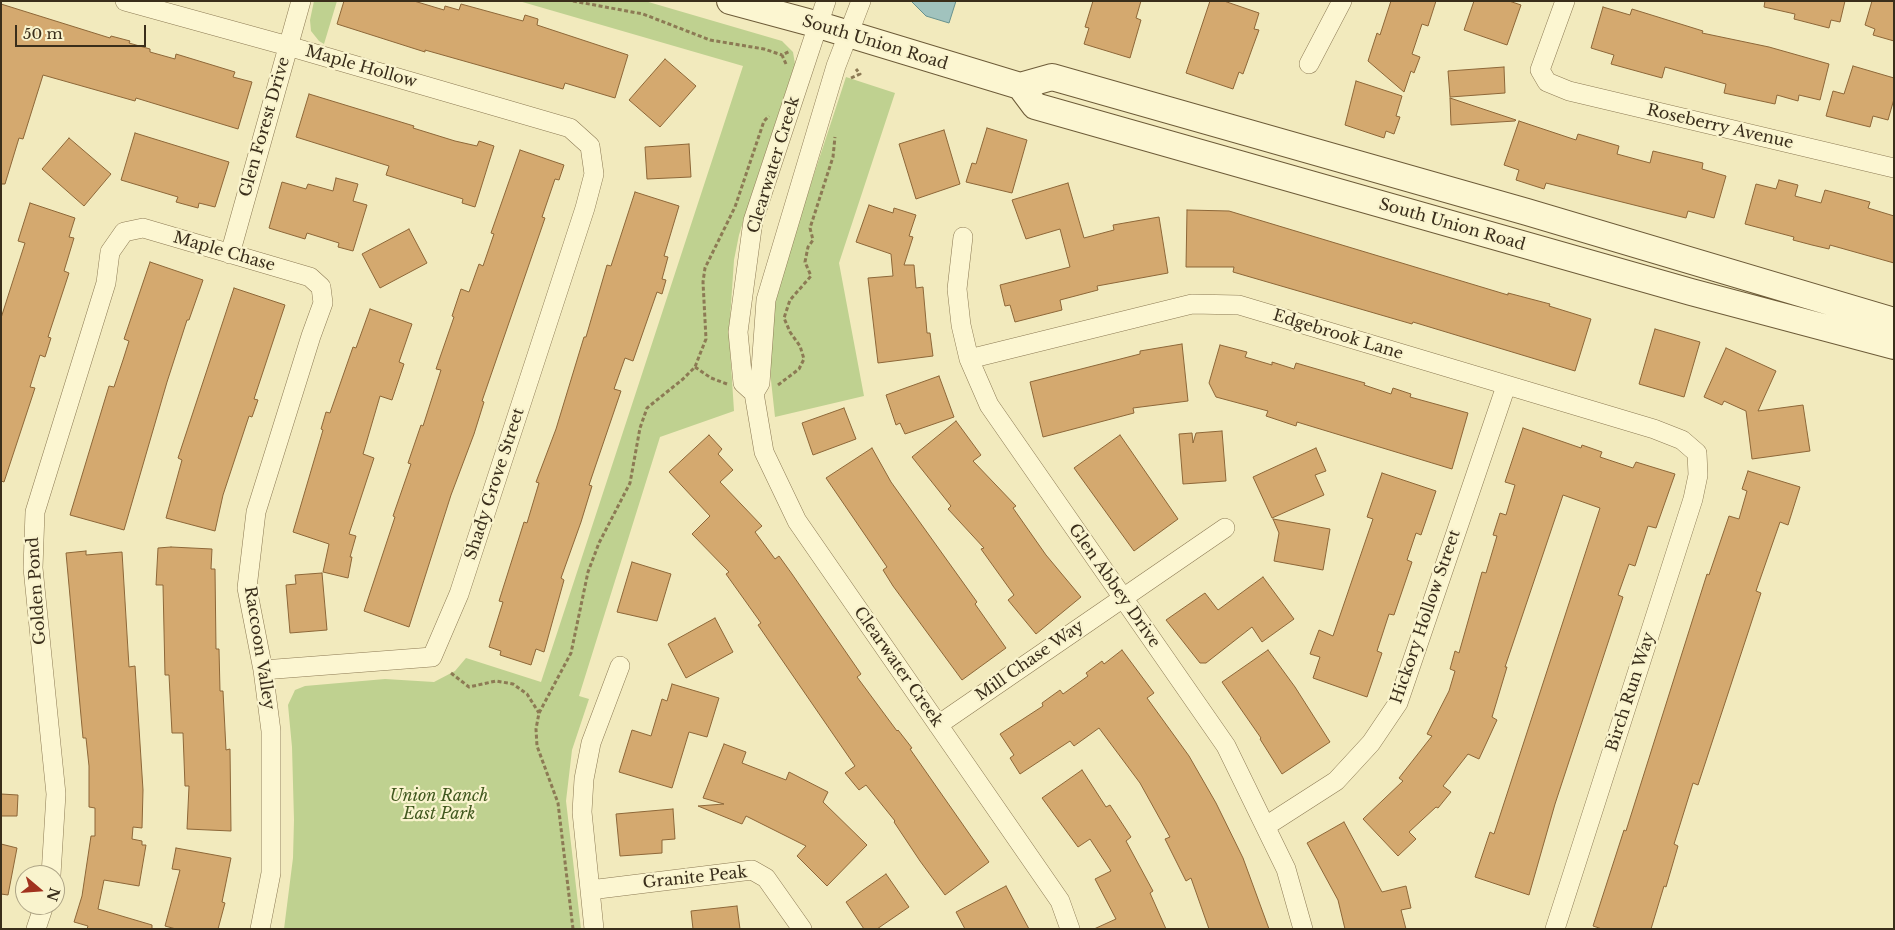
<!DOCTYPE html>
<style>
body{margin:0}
#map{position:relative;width:1895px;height:930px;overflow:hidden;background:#f2eabd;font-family:"Libre Baskerville",serif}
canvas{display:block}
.frame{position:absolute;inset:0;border:2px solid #3a2e1b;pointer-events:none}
.north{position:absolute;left:15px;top:865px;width:50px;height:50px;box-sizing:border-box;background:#f9f3cd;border:1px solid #ada486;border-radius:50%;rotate:108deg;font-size:14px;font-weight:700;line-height:20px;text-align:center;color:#3a2e1b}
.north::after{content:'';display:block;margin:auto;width:18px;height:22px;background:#a1321e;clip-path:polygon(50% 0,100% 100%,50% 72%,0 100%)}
.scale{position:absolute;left:15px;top:25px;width:131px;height:22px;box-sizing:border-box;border:2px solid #3a2e1b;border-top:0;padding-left:6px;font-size:15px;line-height:18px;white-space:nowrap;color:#3a2e1b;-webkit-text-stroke:4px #f9f3cd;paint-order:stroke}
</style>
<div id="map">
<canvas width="1895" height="930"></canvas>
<div class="frame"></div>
<div class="north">N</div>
<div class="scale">50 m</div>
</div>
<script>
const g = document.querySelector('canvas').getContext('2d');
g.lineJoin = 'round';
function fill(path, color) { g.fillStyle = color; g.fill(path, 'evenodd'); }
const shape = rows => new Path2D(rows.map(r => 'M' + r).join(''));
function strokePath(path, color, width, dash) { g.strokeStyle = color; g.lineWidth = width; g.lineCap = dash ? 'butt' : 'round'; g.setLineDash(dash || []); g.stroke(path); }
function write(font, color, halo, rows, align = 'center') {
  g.font = font + ' "Libre Baskerville",serif'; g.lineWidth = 4.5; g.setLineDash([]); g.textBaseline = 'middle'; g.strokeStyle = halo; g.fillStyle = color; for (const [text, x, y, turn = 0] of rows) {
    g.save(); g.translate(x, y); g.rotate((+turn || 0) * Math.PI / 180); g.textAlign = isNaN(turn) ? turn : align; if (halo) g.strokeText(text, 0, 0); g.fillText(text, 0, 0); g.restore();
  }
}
fill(shape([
 [314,1,337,1,324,44,319,41,311,31,310,20],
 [519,1,645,1,782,41,793,52,795,64,756,181,739,235,734,260,729,334,734,411,660,437,579,696,589,699,572,750,566,801,581,929,284,929,293,858,294,820,292,747,288,705,295,690,305,686,385,679,434,682,455,671,466,658,541,682,743,66],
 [846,77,895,93,839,263,864,396,775,417,768,353,777,287]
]), '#bfd190');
const water = shape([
 [911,1,956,1,949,23,926,16,911,1]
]);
fill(water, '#a1c3be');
strokePath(water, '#68928e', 1);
const building = shape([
 [344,1,414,1,444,10,445,6,459,10,461,4,523,21,525,15,538,19,537,25,628,55,615,98,565,83,563,89,425,50,425,52,337,24,344,1],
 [1093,1,1141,1,1136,18,1141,20,1130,58,1084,44,1089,28,1085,27,1093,1],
 [1210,1,1224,1,1259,13,1254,29,1259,30,1252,49,1243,74,1239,72,1233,89,1186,73,1210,1],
 [1391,1,1436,1,1428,26,1422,24,1412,54,1420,57,1414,73,1411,71,1404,92,1368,61,1377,33,1380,35,1391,1],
 [1474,1,1509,1,1521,5,1507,45,1464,30,1474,1],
 [1765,1,1845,1,1840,22,1831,20,1829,28,1794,19,1795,14,1764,7,1765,1],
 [1872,1,1894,1,1894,41,1873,35,1875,29,1865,25,1872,1],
 [1,4,110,38,111,36,130,41,129,43,150,49,150,52,175,59,176,54,235,72,233,77,252,82,238,129,136,98,135,101,43,75,23,139,19,138,5,184,1,184,1,4],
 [1603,7,1630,15,1632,9,1703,31,1702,33,1769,47,1829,64,1820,100,1799,95,1798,101,1777,95,1775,104,1724,93,1726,84,1665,67,1662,78,1611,64,1614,55,1591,48,1603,7],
 [665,59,696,86,660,127,629,100,665,59],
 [1853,66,1894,78,1894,99,1888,120,1873,116,1870,127,1826,116,1833,91,1844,94,1853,66],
 [1504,67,1505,93,1450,97,1448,71,1504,67],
 [1356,81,1402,96,1396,116,1400,117,1394,134,1386,131,1384,138,1345,125,1356,81],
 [309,94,414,126,413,128,455,141,477,146,479,141,494,146,475,207,462,203,463,199,386,175,389,166,296,137,309,94],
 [1450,98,1516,120,1515,121,1451,125,1450,98],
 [1519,121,1576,140,1578,134,1619,146,1617,154,1650,163,1653,151,1703,163,1702,169,1726,176,1714,218,1688,211,1686,218,1546,183,1544,189,1516,180,1519,170,1504,165,1519,121],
 [987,128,1027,140,1012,193,966,182,972,163,976,164,987,128],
 [944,130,960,184,916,199,899,144,944,130],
 [135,133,229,162,215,207,199,203,198,208,176,202,178,197,121,180,135,133],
 [69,138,111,174,84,206,42,169,69,138],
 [689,144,691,177,647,179,645,147,689,144],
 [520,150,564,165,559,180,555,179,542,217,545,218,482,401,484,402,474,434,451,495,409,627,364,611,395,517,393,516,411,464,408,463,421,425,423,426,441,370,436,369,454,317,452,316,461,289,469,292,479,264,483,266,494,234,491,233,520,150],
 [336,178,358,184,353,201,367,205,353,251,338,247,339,243,307,233,305,239,269,228,282,182,306,189,308,184,333,191,336,178],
 [1779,180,1798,185,1795,196,1821,203,1825,190,1870,202,1868,208,1894,216,1894,263,1830,245,1829,249,1812,245,1793,240,1794,237,1745,224,1756,184,1776,189,1779,180],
 [1068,183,1084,238,1114,230,1113,225,1159,217,1168,273,1097,286,1098,290,1060,300,1062,310,1015,322,1010,305,1005,306,1000,285,1070,267,1060,229,1026,239,1012,200,1068,183],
 [635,192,679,206,664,256,668,257,662,279,666,280,662,294,657,292,633,361,625,358,614,389,621,391,589,485,592,486,581,522,561,578,564,580,544,652,536,649,531,665,500,655,501,651,489,647,503,602,499,601,524,522,527,523,539,483,536,482,556,429,584,337,586,337,607,265,611,266,635,192],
 [30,203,75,218,69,237,74,238,64,271,69,273,48,337,51,338,45,357,40,355,30,387,35,388,4,482,1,481,1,318,25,243,18,241,30,203],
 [869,205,893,213,894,208,916,215,909,236,913,237,904,265,914,265,916,288,923,287,927,333,930,333,933,356,878,363,868,278,893,276,891,254,856,242,869,205],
 [1187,210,1229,211,1508,295,1508,293,1550,304,1549,306,1591,319,1575,371,1413,322,1412,324,1233,272,1234,267,1186,267,1187,210],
 [409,229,427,263,380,288,362,254,409,229],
 [150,262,203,280,189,320,187,320,167,382,124,530,70,515,109,386,114,387,123,360,129,341,124,339,150,262],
 [234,288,285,305,254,399,258,400,252,417,249,416,223,495,215,531,166,518,182,460,178,458,234,288],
 [370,309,412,324,399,362,404,364,392,400,380,396,363,454,374,458,349,534,356,536,350,557,352,557,348,578,323,572,329,544,293,532,323,430,321,429,326,412,330,413,353,347,356,348,370,309],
 [1655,329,1700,342,1684,397,1639,384,1655,329],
 [1182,344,1188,401,1133,408,1134,413,1043,437,1030,382,1140,354,1140,351,1182,344],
 [1220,345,1247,352,1245,357,1272,365,1272,362,1294,369,1296,363,1365,383,1364,385,1391,394,1393,388,1411,394,1410,397,1468,413,1452,469,1297,422,1296,426,1266,416,1268,411,1216,397,1209,383,1220,345],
 [1726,348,1776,371,1758,411,1803,405,1810,451,1752,459,1746,411,1724,401,1722,405,1704,397,1726,348],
 [939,376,954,417,905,434,900,423,896,425,886,395,939,376],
 [844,408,856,439,813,455,802,423,844,408],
 [956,421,981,455,973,461,1016,506,1013,508,1046,555,1081,597,1036,634,1008,600,1014,595,981,549,984,548,948,509,951,506,912,457,956,421],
 [1523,428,1581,448,1582,445,1602,452,1600,457,1633,468,1636,462,1675,474,1656,528,1648,526,1635,566,1629,564,1618,595,1623,597,1555,804,1529,895,1475,877,1490,832,1494,834,1600,508,1563,495,1505,667,1507,667,1492,717,1497,720,1479,759,1468,754,1443,786,1451,792,1438,808,1436,807,1409,832,1416,839,1398,856,1363,819,1403,781,1399,778,1432,736,1427,734,1449,691,1455,671,1450,669,1455,651,1459,653,1482,572,1486,573,1497,536,1493,535,1500,513,1506,515,1515,485,1505,482,1523,428],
 [1222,431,1226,481,1183,484,1179,434,1192,433,1193,443,1196,433,1222,431],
 [709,435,722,449,718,454,733,470,720,482,762,526,755,532,775,559,779,556,792,574,861,674,857,677,897,731,898,730,912,748,910,749,989,862,945,895,920,861,894,822,895,821,866,785,859,790,845,773,855,766,758,625,761,623,726,574,729,572,692,534,710,516,669,472,709,435],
 [1120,435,1178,519,1134,551,1074,468,1120,435],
 [872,448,891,482,977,602,975,604,1006,648,962,680,893,586,883,570,887,567,826,478,872,448],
 [1316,448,1326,471,1315,475,1324,495,1272,518,1253,477,1316,448],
 [1748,471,1800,487,1788,525,1780,522,1756,591,1761,593,1698,785,1693,783,1674,844,1678,846,1666,887,1664,886,1651,929,1602,929,1593,926,1624,830,1626,831,1707,574,1709,575,1729,516,1739,519,1747,491,1742,489,1748,471],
 [1382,473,1436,491,1421,535,1416,533,1407,560,1412,562,1394,615,1389,614,1377,651,1382,653,1367,697,1313,678,1320,657,1310,654,1319,630,1333,636,1373,519,1367,517,1382,473],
 [1273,519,1330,529,1323,570,1274,561,1279,533,1273,519],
 [171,547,212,549,211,569,215,569,216,649,219,649,220,691,223,691,226,750,230,749,231,831,187,829,189,786,185,786,183,733,172,733,169,675,165,675,163,585,156,585,158,548,171,547],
 [86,551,86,555,122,552,129,667,135,666,143,790,142,828,133,827,132,839,142,841,142,845,146,845,139,886,104,880,98,909,152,925,152,929,87,929,88,926,74,922,82,896,91,836,95,836,95,808,89,807,89,766,86,738,83,738,66,553,86,551],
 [632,562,671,574,657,621,617,612,632,562],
 [322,573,327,630,290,633,286,585,296,584,295,575,322,573],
 [1263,577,1294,619,1262,642,1252,627,1206,663,1200,663,1166,620,1205,593,1218,610,1263,577],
 [715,618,733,652,686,678,668,644,715,618],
 [1122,650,1154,693,1147,698,1189,756,1216,803,1243,858,1269,929,1209,929,1191,878,1186,881,1165,839,1170,837,1140,783,1099,728,1074,746,1070,741,1020,774,1010,758,1014,755,1000,734,1043,706,1042,703,1060,690,1063,694,1088,676,1086,673,1102,661,1104,664,1122,650],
 [1268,650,1295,687,1330,742,1282,774,1260,739,1261,738,1222,682,1268,650],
 [672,684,719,698,707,737,689,732,672,788,619,772,632,730,651,736,662,699,667,701,672,684],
 [724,744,746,752,742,763,786,780,789,772,828,792,823,802,867,845,827,886,797,856,806,846,746,816,742,824,698,806,724,804,703,798,724,744],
 [1082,770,1106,807,1110,805,1131,837,1126,841,1153,891,1150,893,1166,929,1094,929,1116,919,1095,879,1111,871,1090,839,1078,847,1042,798,1082,770],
 [1,794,18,795,17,816,1,816,1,794],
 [673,809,675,839,662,840,662,853,620,856,616,814,673,809],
 [1344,822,1382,892,1406,886,1411,908,1401,910,1406,929,1345,929,1338,900,1307,843,1344,822],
 [1,844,17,848,8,895,1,894,1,844],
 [176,848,231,858,222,902,225,903,218,929,176,929,165,926,180,870,172,869,176,848],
 [886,874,909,907,877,929,864,929,846,902,886,874],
 [1006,886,1029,929,965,929,956,912,1006,886],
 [737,906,740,929,693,929,691,911,737,906]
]);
fill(building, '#d4a96f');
strokePath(building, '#8d6738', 1);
const street = shape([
 [125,1,288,46,570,128,590,146,594,174,585,208,459,594,432,657,263,670],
 [826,1,753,221,738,332,743,383,754,393,764,452,797,521,1060,901,1070,929],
 [1565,1,1540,70,1547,82,1569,91,1894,168],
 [1309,64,1342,1],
 [963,237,957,289,961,325,969,359,989,405,1226,746,1286,869,1303,929],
 [230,254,301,1],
 [969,359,1192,304,1239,305,1654,429,1682,440,1697,453,1698,475,1693,499,1555,929],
 [754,393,760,383,766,300,836,66,861,1],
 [938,725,1225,528],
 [1266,826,1336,781,1371,743,1398,703,1506,386],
 [51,875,56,794,33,568,35,512,106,283,110,252,124,232,143,228,310,277,321,287,323,303,311,336,256,512,247,588,263,670,271,731,271,873,260,929],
 [590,890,752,870,766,878,802,929],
 [36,929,44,905],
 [594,929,582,812,584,779,591,743,620,666]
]);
const secondary = shape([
 [730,1,819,25,1020,86,1052,77,1527,212,1894,321],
 [1020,86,1035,106,1691,292,1894,346]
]);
strokePath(street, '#8c7a54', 20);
strokePath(secondary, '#6d5b38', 28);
strokePath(shape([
 [573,1,643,14,710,40,764,49,782,55],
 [786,64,782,55,790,51],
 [851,78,860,74,856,69],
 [695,367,711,378,727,384],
 [778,385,799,369,804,359,800,346,790,332,784,318,790,300,811,276,805,262,808,247,813,240,810,228,833,157,835,137],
 [451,673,469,687,496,681,513,684,527,694,539,713],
 [573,929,558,803,537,746,536,729,539,713,571,653,588,572,599,543,630,483,640,428,647,408,683,379,695,367,700,354,706,339,703,282,705,268,735,207,764,121,769,116]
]), '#8c7a54', 3, [4, 2.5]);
strokePath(street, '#fcf6d1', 19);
strokePath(secondary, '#fcf6d1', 26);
write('16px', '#3a2e1b', '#f9f3cd', [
 ["South Union Road",875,43,17],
 ["Maple Hollow",361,67,16],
 ["Glen Forest Drive",265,127,-74],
 ["Roseberry Avenue",1720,127,13],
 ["Clearwater Creek",774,165,-73],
 ["South Union Road",1452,225,16],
 ["Maple Chase",224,252,16],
 ["Edgebrook Lane",1338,335,17],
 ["Shady Grove Street",495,484,-72],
 ["Glen Abbey Drive",1114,586,55],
 ["Golden Pond",37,591,-94],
 ["Hickory Hollow Street",1426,617,-71],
 ["Raccoon Valley",259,648,81],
 ["Mill Chase Way",1030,661,-35],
 ["Clearwater Creek",898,667,55],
 ["Birch Run Way",1631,692,-72],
 ["Granite Peak",695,878,-6]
]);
write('italic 16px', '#41581f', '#f9f3cd', [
 ["Union Ranch",439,796],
 ["East Park",439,814]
]);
</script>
